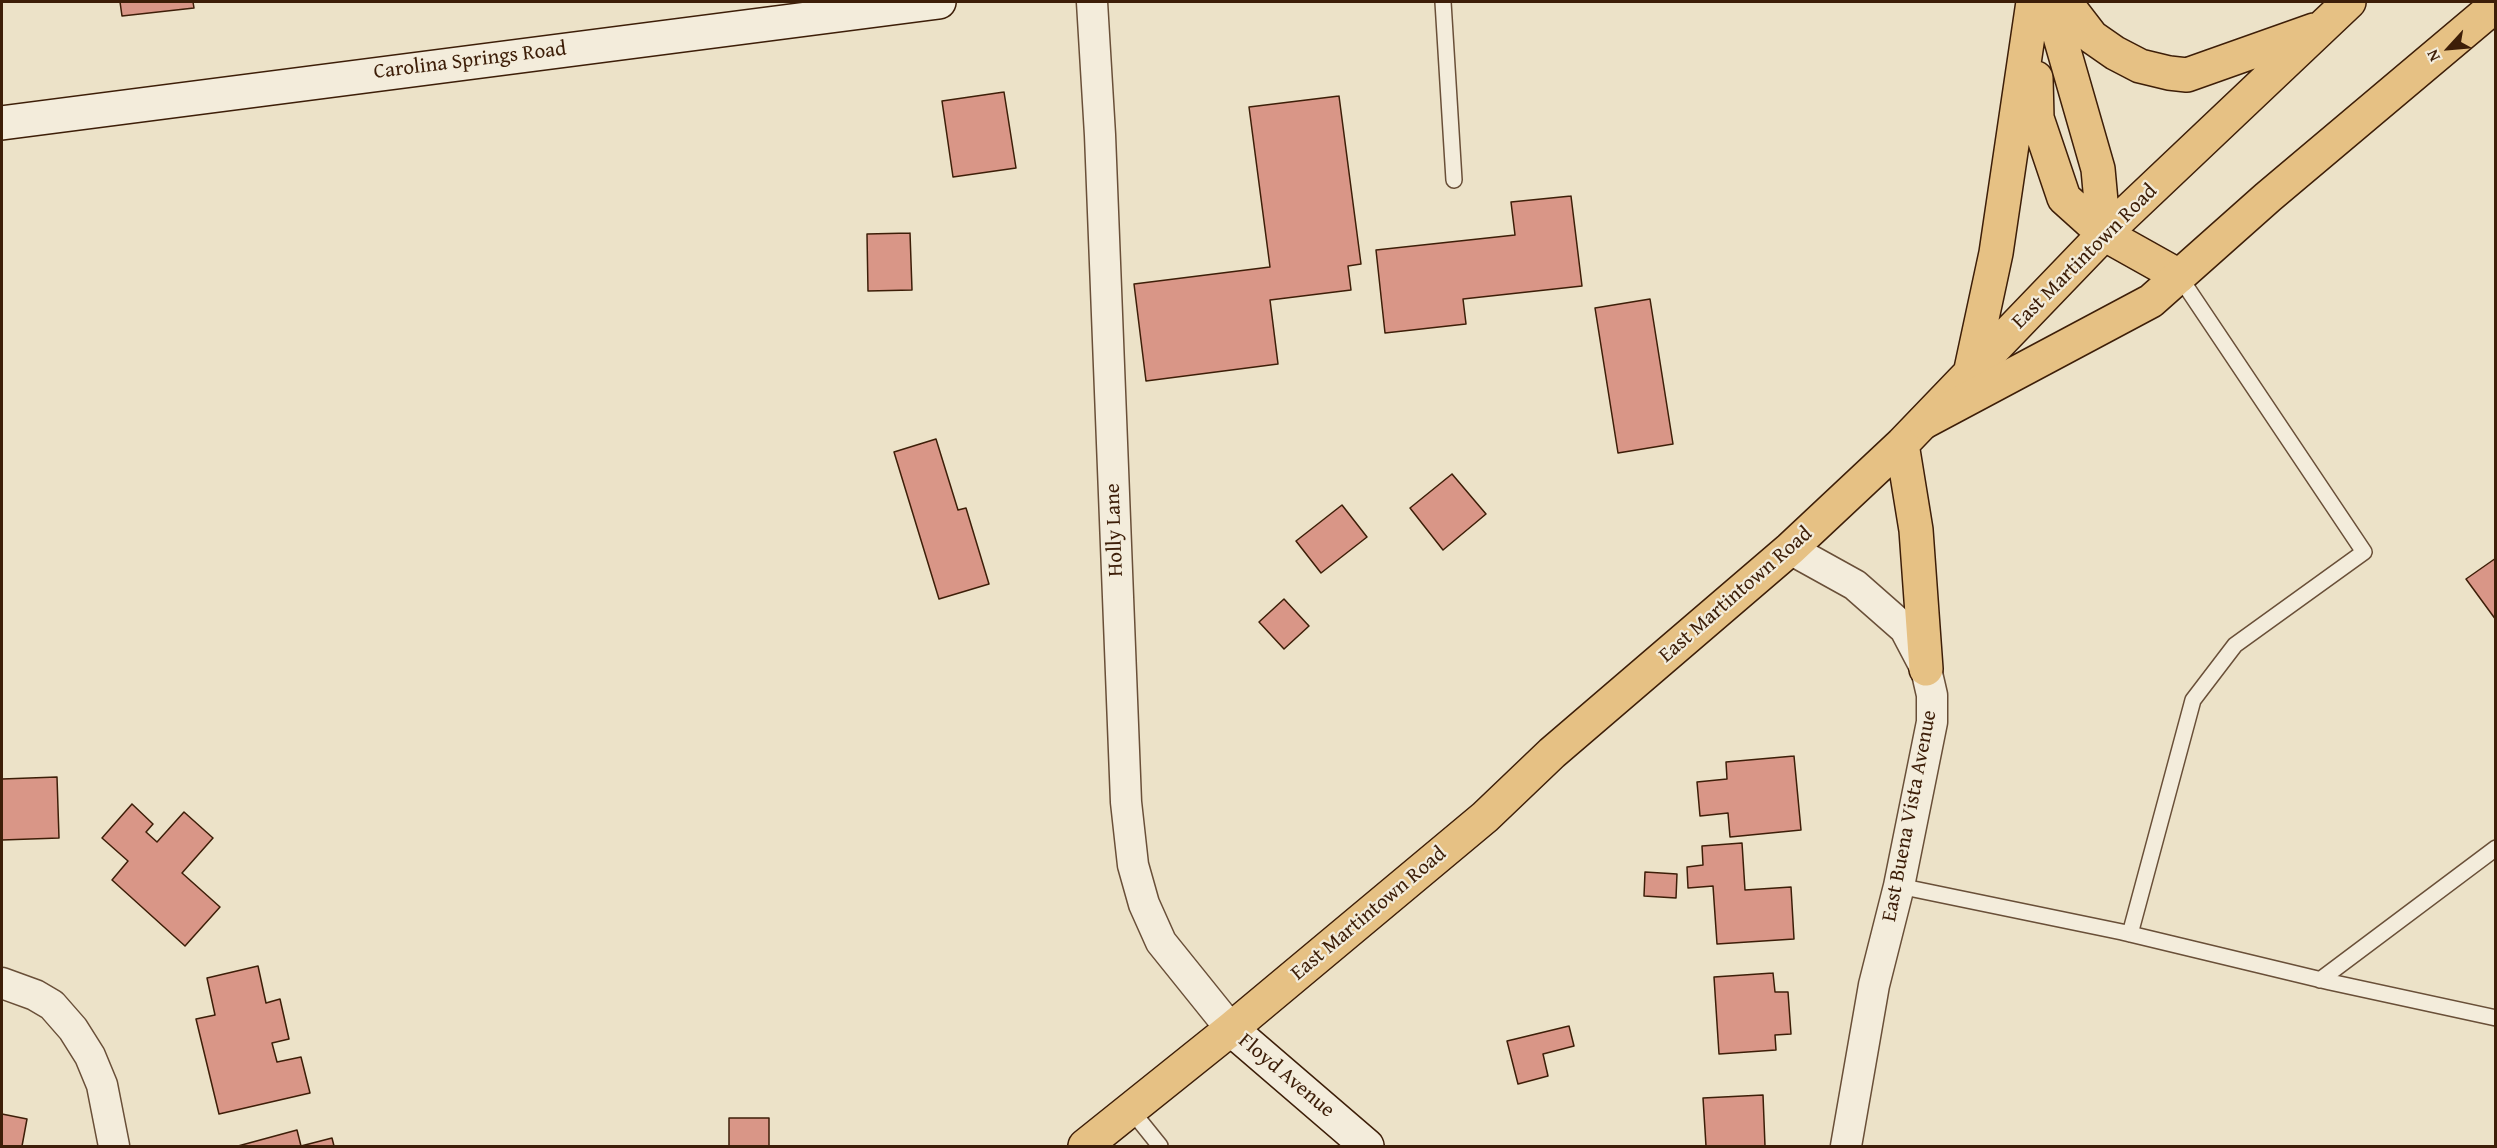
<!DOCTYPE html>
<style>
body{margin:0}
#map{position:relative;width:2497px;height:1148px;overflow:hidden;background:#ece2c8;font-family:"Gentium Book Plus",serif}
canvas{display:block}
.frame{position:absolute;inset:0;border:3px solid #3d1e08;pointer-events:none}
.north{position:absolute;left:2419px;top:18px;width:60px;height:60px;-webkit-text-stroke:4px #f3ecdb;paint-order:stroke;rotate:244deg;font-size:16px;font-weight:700;line-height:24px;text-align:center;color:#3d1e08}
.north::after{content:'';display:block;margin:auto;width:21px;height:27px;background:#3d1e08;clip-path:polygon(50% 0,100% 100%,50% 72%,0 100%)}
</style>
<div id="map">
<canvas width="2497" height="1148"></canvas>
<div class="frame"></div>
<div class="north">N</div>
</div>
<script>
const g = document.querySelector('canvas').getContext('2d');
g.lineJoin = 'round';
function fill(path, color) { g.fillStyle = color; g.fill(path, 'evenodd'); }
const shape = rows => new Path2D(rows.map(r => 'M' + r).join(''));
function strokePath(path, color, width, dash) { g.strokeStyle = color; g.lineWidth = width; g.lineCap = dash ? 'butt' : 'round'; g.setLineDash(dash || []); g.stroke(path); }
function write(font, color, halo, rows, align = 'center') {
  g.font = font + ' "Gentium Book Plus",serif'; g.lineWidth = 4.5; g.setLineDash([]); g.textBaseline = 'middle'; g.strokeStyle = halo; g.fillStyle = color; for (const [text, x, y, turn = 0] of rows) {
    g.save(); g.translate(x, y); g.rotate((+turn || 0) * Math.PI / 180); g.textAlign = isNaN(turn) ? turn : align; if (halo) g.strokeText(text, 0, 0); g.fillText(text, 0, 0); g.restore();
  }
}
const building = shape([
 [120,2,193,2,194,8,122,16,120,2],
 [1004,92,1016,168,953,177,942,101,1004,92],
 [1339,96,1361,264,1348,266,1351,290,1270,300,1278,364,1146,381,1134,284,1270,267,1249,107,1339,96],
 [1571,196,1582,286,1463,299,1466,324,1385,333,1376,250,1515,235,1511,202,1571,196],
 [910,233,912,290,868,291,867,234,910,233],
 [1650,299,1673,444,1618,453,1595,308,1650,299],
 [936,439,958,510,966,508,989,584,939,599,894,452,936,439],
 [1452,474,1486,514,1443,550,1410,508,1452,474],
 [1342,505,1367,537,1321,573,1296,541,1342,505],
 [2496,558,2496,620,2466,579,2496,558],
 [1284,599,1309,626,1284,649,1259,622,1284,599],
 [1794,756,1801,830,1730,837,1728,813,1700,816,1697,782,1727,779,1726,762,1794,756],
 [57,777,59,838,2,840,2,779,57,777],
 [132,804,153,824,146,832,157,842,184,812,213,838,182,873,220,907,185,946,112,880,128,861,102,838,132,804],
 [1742,843,1745,890,1791,887,1794,939,1717,944,1713,886,1688,888,1687,867,1703,865,1702,846,1742,843],
 [1645,872,1677,874,1676,898,1644,896,1645,872],
 [258,966,266,1003,280,999,289,1039,272,1043,277,1062,301,1057,310,1093,219,1114,196,1019,215,1015,207,978,258,966],
 [1773,973,1775,992,1788,992,1791,1034,1775,1035,1776,1050,1719,1054,1714,977,1773,973],
 [1569,1026,1574,1046,1543,1054,1548,1076,1518,1084,1507,1041,1569,1026],
 [1763,1095,1765,1146,1706,1146,1703,1098,1763,1095],
 [2,1114,27,1119,22,1146,2,1146,2,1114],
 [729,1118,769,1118,769,1146,729,1146,729,1118],
 [297,1130,301,1146,332,1138,334,1146,238,1146,297,1130]
]);
fill(building, '#d99687');
strokePath(building, '#3d1e08', 1.5);
const lane = shape([
 [1443,2,1454,180],
 [1899,886,2122,932,2330,982,2496,1018],
 [2130,934,2193,700,2235,645,2364,552,2179,276],
 [2320,980,2496,848],
 [1131,1110,1160,1146]
]);
const street = shape([
 [1092,2,1100,135,1126,802,1133,865,1144,904,1161,942,1231,1029],
 [1790,549,1855,585,1905,629,1926,669,1932,695,1932,722,1899,886,1874,985,1846,1146],
 [2,983,35,995,52,1005,73,1029,90,1056,102,1085,114,1146]
]);
const secondary = shape([
 [2,123,939,2],
 [1231,1029,1367,1146]
]);
const primary = shape([
 [2050,2,2098,169,2104,234],
 [2065,2,2092,37,2115,53,2140,66,2169,73,2187,75,2314,30],
 [2036,78,2037,118,2064,198,2104,234,2179,276],
 [1970,374,1996,253,2033,2],
 [1902,444,1916,530,1926,669],
 [1085,1146,1231,1029,1485,817,1552,753,1790,549,1902,444,2104,234,2349,2]
]);
const highway = shape([
 [1924,422,2151,301,2268,197,2496,5]
]);
strokePath(lane, '#694f38', 18);
strokePath(street, '#694f38', 33);
strokePath(secondary, '#3d1e08', 36);
strokePath(primary, '#3d1e08', 36);
strokePath(highway, '#3d1e08', 36);
strokePath(lane, '#f3ecdb', 15);
strokePath(street, '#f3ecdb', 30);
strokePath(secondary, '#f3ecdb', 33);
strokePath(primary, '#e6c184', 33);
strokePath(highway, '#e6c184', 33);
write('21px', '#3d1e08', '#f3ecdb', [
 ["Carolina Springs Road",470,61,-7],
 ["East Martintown Road",2085,257,-45],
 ["Holly Lane",1115,530,-92],
 ["East Martintown Road",1736,595,-41],
 ["East Buena Vista Avenue",1910,816,-79],
 ["East Martintown Road",1369,914,-40],
 ["Floyd Avenue",1286,1076,40]
]);
</script>
